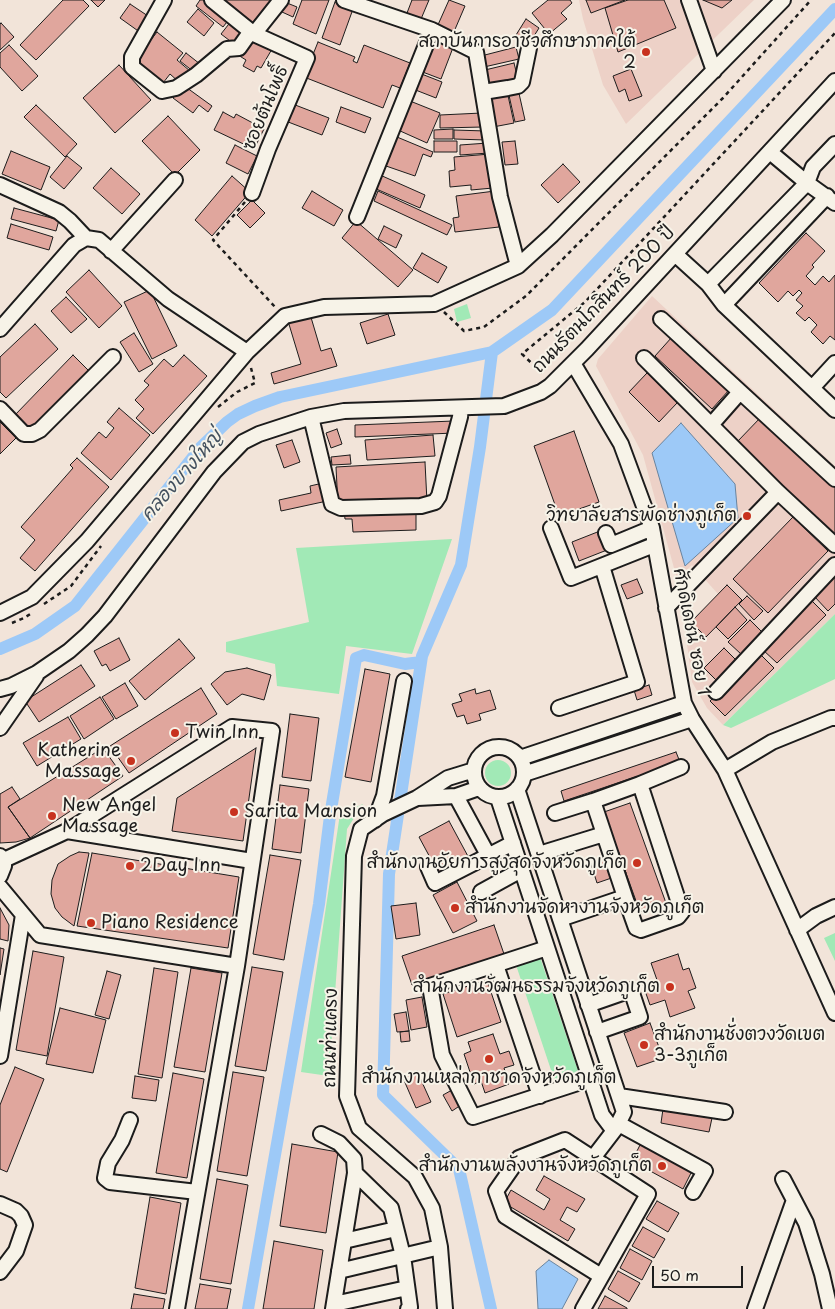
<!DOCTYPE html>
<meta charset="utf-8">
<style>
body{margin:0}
#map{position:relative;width:835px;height:1309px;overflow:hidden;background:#f2e4d9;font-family:"Playpen Sans",sans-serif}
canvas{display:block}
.scale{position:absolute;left:652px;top:1266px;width:91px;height:22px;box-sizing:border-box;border:2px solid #1c1c1c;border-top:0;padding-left:6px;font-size:15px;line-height:18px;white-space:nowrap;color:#1c1c1c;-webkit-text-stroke:4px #f7f3e8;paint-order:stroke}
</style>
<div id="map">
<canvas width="835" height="1309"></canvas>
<div class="scale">50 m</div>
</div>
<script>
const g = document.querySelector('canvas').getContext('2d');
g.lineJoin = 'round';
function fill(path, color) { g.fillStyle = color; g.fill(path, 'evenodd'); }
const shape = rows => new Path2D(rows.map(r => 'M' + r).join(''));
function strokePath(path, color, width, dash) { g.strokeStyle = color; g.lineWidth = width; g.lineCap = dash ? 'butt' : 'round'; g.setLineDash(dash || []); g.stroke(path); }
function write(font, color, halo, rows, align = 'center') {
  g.font = font + ' "Playpen Sans","Playpen Sans Thai",sans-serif'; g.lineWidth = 4; g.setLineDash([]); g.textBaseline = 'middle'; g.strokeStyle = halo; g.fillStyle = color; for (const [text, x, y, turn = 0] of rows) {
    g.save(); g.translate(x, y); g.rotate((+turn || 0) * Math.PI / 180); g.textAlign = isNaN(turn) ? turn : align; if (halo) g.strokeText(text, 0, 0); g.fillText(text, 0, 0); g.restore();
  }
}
fill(shape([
 [579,0,754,0,626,124,603,85,583,19],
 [652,296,835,466,835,614,723,725,707,708,692,682,685,629,718,594,692,565,677,579,643,455,596,366,598,359]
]), '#edd1c7');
fill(shape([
 [467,304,471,318,457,322,454,309],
 [452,539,412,654,346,646,339,694,277,686,275,664,226,652,226,642,309,622,296,548],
 [835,614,835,679,731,728,723,725],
 '485 773a13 13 0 1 1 26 0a13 13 0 1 1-26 0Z',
 [363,804,347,829,329,1076,301,1072,340,814],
 [835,933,835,961,824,938],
 [540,957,579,1074,555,1082,516,965]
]), '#a1e9b6');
const water = shape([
 [681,423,735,484,738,518,685,566,652,453,681,423],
 [549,1260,578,1279,562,1309,538,1309,536,1271,549,1260]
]);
fill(water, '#9dc9f7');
strokePath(water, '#69849f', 1);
strokePath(shape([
 [0,649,35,634,75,606,201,447,227,422,238,414,255,406,280,397,492,352,552,310,835,9],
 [248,1309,319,904,330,816,356,658,364,655,405,664,421,662],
 [491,1309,459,1169,383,1095,389,874,422,656,461,565,480,447,492,352]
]), '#9dc9f7', 12);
const building = shape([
 [63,0,83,0,89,6,36,60,20,45,63,0],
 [91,0,105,0,98,7,91,0],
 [200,0,206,0,230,18,223,27,196,6,200,0],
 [224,0,271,0,250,26,221,3,224,0],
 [302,0,329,0,316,34,293,24,302,0],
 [412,0,429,0,421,19,407,13,412,0],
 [449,0,465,6,453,34,437,27,449,0],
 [548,0,570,0,572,3,561,13,567,19,549,34,532,13,548,0],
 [586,0,625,0,591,13,586,0],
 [628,0,664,0,676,28,618,52,605,8,628,0],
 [703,0,732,0,722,8,703,0],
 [335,2,353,9,340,45,322,38,335,2],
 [287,3,297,7,293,17,282,12,287,3],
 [130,4,151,18,141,33,120,18,130,4],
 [198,9,214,23,204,36,187,22,198,9],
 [526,19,539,28,529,44,516,35,526,19],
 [232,20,249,32,238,47,221,34,232,20],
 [1,23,14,37,0,50,0,24,1,23],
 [157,32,183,53,177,60,190,71,180,83,170,74,163,83,135,61,157,32],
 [248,36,272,49,261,68,257,66,254,72,243,66,246,60,238,55,248,36],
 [433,37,454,45,441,79,420,71,433,37],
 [318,42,355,57,353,61,357,63,364,45,410,63,400,88,392,85,383,108,304,77,318,42],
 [9,45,38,76,22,91,0,67,0,53,9,45],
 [516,47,519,59,484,67,481,56,516,47],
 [186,53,200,64,194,72,180,61,186,53],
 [514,63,518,79,489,87,485,70,514,63],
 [119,65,151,100,115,133,83,98,119,65],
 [631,69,642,96,629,101,625,89,619,92,613,76,631,69],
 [419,73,442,82,436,98,413,89,419,73],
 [183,85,212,106,208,112,199,105,193,113,173,98,183,85],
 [518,89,525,120,515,122,508,91,518,89],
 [507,91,514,123,493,127,486,96,507,91],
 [410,101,440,113,427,143,398,130,410,101],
 [290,103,329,118,322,135,283,120,290,103],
 [36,105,77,144,65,157,24,117,36,105],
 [341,107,371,118,365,133,336,122,341,107],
 [223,112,234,118,236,114,264,129,254,149,214,130,223,112],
 [482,113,483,127,440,128,440,115,482,113],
 [168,116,200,150,175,175,142,141,168,116],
 [453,129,453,139,434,139,434,130,453,129],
 [454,130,486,131,486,140,454,139,454,130],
 [397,137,433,152,431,157,423,154,415,176,386,166,397,137],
 [434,141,457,141,457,152,434,152,434,141],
 [515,141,518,164,505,165,502,142,515,141],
 [488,143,489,153,460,155,460,145,488,143],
 [235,145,257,156,248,174,226,163,235,145],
 [11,151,50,167,41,190,2,174,11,151],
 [490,154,493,188,471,190,471,185,450,187,449,171,455,170,454,157,490,154],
 [67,156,82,168,64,189,50,177,67,156],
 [563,164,580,182,558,203,541,185,563,164],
 [111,168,140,194,122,214,93,188,111,168],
 [380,175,425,195,420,208,374,188,380,175],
 [232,176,250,192,212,236,195,220,232,176],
 [312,191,343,210,334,226,302,208,312,191],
 [378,191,452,225,447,235,374,201,378,191],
 [495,191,499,227,455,232,453,218,459,217,456,196,495,191],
 [252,200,265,213,250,228,237,215,252,200],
 [14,208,59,220,56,231,11,219,14,208],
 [356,221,413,270,398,287,342,238,356,221],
 [11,224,53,237,49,250,7,238,11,224],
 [384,226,402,235,396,248,378,239,384,226],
 [806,233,825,251,812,265,814,267,806,276,815,285,823,276,829,282,835,275,835,340,830,336,823,344,811,332,817,325,809,317,805,321,796,313,803,306,796,300,802,293,799,290,793,296,788,291,778,302,759,283,806,233],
 [422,253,447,267,438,283,413,268,422,253],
 [89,270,122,306,99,328,66,292,89,270],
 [150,290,177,346,152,359,124,302,150,290],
 [66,297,87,319,71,333,51,311,66,297],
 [310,314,321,351,331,348,337,366,274,384,271,373,301,364,288,321,310,314],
 [388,314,395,335,367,344,360,323,388,314],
 [35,324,58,349,6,398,0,392,0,357,35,324],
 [134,333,153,364,139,372,120,342,134,333],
 [672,337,729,390,712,409,655,356,672,337],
 [73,355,89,371,30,432,14,416,73,355],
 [184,355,207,376,153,434,136,418,144,409,135,400,149,385,144,381,164,359,173,367,184,355],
 [647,373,677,403,659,422,629,392,647,373],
 [119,408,150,435,111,480,81,453,99,432,106,438,114,428,107,422,119,408],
 [762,416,835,485,835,535,737,442,762,416],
 [454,421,455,433,355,437,355,425,454,421],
 [0,422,16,438,0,454,0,422],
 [337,429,342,444,331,448,326,433,337,429],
 [574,431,599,502,559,516,534,446,574,431],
 [433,435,435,456,367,460,365,440,433,435],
 [292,440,300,462,284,468,276,445,292,440],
 [350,455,351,464,332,465,331,457,350,455],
 [77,458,109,487,35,571,20,558,35,540,21,527,73,468,70,465,77,458],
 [425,462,427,502,338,506,336,467,425,462],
 [323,483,327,501,281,511,279,500,311,493,310,486,323,483],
 [416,508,416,530,353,532,352,519,345,519,344,510,416,508],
 [793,517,828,551,768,613,733,579,793,517],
 [600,531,607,550,579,561,572,542,600,531],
 [835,575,835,604,828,611,814,596,835,575],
 [637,579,643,593,627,599,621,585,637,579],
 [727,585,742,600,706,637,691,622,727,585],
 [747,596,763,611,754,620,739,604,747,596],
 [811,600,826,615,777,663,762,649,811,600],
 [735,607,747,620,728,639,716,627,735,607],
 [750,620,762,632,741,654,728,642,750,620],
 [119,638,130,660,110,671,106,664,102,666,94,651,119,638],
 [179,639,195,658,145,700,129,681,179,639],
 [724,648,737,661,717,681,704,668,724,648],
 [759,653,774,668,725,716,710,701,759,653],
 [81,665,95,686,39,722,25,701,81,665],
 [247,668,271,675,264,700,242,694,227,705,211,684,225,672,247,668],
 [365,669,390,674,371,782,345,777,365,669],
 [125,683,138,706,116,719,102,697,125,683],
 [649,685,652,695,637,700,634,690,649,685],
 [201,688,217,714,129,773,110,746,201,688],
 [475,689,476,694,490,690,496,709,479,714,481,720,467,724,464,715,457,717,452,704,462,701,459,694,475,689],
 [100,697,114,719,84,739,70,716,100,697],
 [290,714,319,718,311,781,282,777,290,714],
 [68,717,81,739,37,766,23,743,68,717],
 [103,748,123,776,30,838,8,807,103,748],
 [256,748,243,841,172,831,177,798,256,748],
 [676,752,680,762,564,801,561,791,676,752],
 [280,785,309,789,301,853,272,849,280,785],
 [12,787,20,799,8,807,30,838,16,842,0,843,0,794,12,787],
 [630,803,666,903,640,912,604,812,630,803],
 [449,821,470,860,440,876,419,837,449,821],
 [79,852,89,853,74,926,62,917,55,908,51,894,52,880,58,864,70,856,79,852],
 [92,853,239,877,228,948,77,926,92,853],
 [619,853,626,873,597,883,591,864,619,853],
 [270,855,301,860,284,960,253,954,270,855],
 [457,882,477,921,453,933,433,895,457,882],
 [416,903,420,935,396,939,391,906,416,903],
 [0,908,9,925,8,941,0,939,0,908],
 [494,925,504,954,412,985,402,956,494,925],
 [0,948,4,949,0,975,0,948],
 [33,951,64,957,47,1056,16,1050,33,951],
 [678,954,683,970,689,968,696,988,688,991,695,1008,670,1017,665,1000,650,1005,643,985,657,980,651,963,678,954],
 [252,967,283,972,266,1071,235,1066,252,967],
 [154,968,178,972,162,1078,138,1074,154,968],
 [191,968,222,973,205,1072,174,1067,191,968],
 [107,971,121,975,109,1019,95,1015,107,971],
 [487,980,501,1022,457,1037,443,994,487,980],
 [422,997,427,1027,411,1030,406,1000,422,997],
 [60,1008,106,1020,93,1073,46,1064,60,1008],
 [406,1012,409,1031,397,1032,394,1014,406,1012],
 [650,1023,663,1058,637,1067,624,1033,650,1023],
 [409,1031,410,1041,401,1042,400,1032,409,1031],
 [493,1034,500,1054,509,1051,514,1065,504,1068,509,1084,485,1093,481,1081,474,1084,464,1054,471,1051,468,1042,493,1034],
 [15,1067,44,1079,7,1172,0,1169,0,1105,15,1067],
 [417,1071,431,1102,416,1108,403,1078,417,1071],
 [233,1072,264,1077,247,1176,217,1171,233,1072],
 [173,1073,204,1079,187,1178,156,1173,173,1073],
 [135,1076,159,1080,156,1101,132,1098,135,1076],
 [452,1090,461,1105,452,1111,443,1095,452,1090],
 [663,1109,712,1118,709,1132,661,1123,663,1109],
 [641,1143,692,1171,683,1189,632,1161,641,1143],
 [292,1144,338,1152,326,1233,280,1226,292,1144],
 [544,1176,585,1199,577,1212,567,1207,560,1220,575,1229,568,1241,504,1203,511,1190,544,1210,550,1199,536,1190,544,1176],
 [217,1179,248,1185,231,1284,200,1279,217,1179],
 [150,1197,181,1203,166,1294,135,1288,150,1197],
 [657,1201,679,1213,668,1232,646,1219,657,1201],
 [643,1227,665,1239,654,1258,632,1246,643,1227],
 [274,1241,323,1250,314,1309,263,1309,274,1241],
 [630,1249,652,1261,642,1280,620,1268,630,1249],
 [618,1271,640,1283,629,1302,608,1289,618,1271],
 [200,1284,231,1289,227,1309,195,1309,200,1284],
 [134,1294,165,1299,163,1309,131,1309,134,1294],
 [605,1296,627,1308,627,1309,598,1309,605,1296]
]);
fill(building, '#e0a69d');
strokePath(building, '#1c1c1c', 1);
const minor = shape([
 [164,0,132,57,132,67,162,91,176,88,196,75,227,49,239,48,251,31],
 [212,0,254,34,307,58,268,149,252,193],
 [344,0,432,30,476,52,500,197,518,266],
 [689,0,714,71],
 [254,34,281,0],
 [483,92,508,88,518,86,522,82,529,48],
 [770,152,807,183,835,203],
 [0,185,59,212,70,221,86,238],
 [357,217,432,30],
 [111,251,175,180],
 [675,254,708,284,724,305,835,410],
 [708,284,807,183,813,167,835,144],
 [724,305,827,196],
 [661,319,835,479],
 [0,329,74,245,86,238,99,240,168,299,247,352],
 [644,358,778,492,835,545],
 [573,363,621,444,652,528,684,703,692,719,725,770,835,1013],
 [812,388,835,363],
 [0,409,24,434,32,434,40,430,113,357],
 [311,417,332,504,341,508,421,506,435,502,439,496,460,417,461,408],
 [711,425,740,392],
 [551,528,571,578,654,545],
 [606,533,611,545,652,528],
 [666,608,778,492],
 [0,613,32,597,87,541,247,352,285,316,324,307,434,304,518,266,552,235,783,0],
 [0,689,11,686,37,673,69,651,87,635,105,616,214,472,243,442,259,434,311,417,344,411,504,406,541,392,550,386,587,349,835,81],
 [716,692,835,565],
 [559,708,637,682,602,566],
 [0,728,36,676],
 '474 772a25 25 0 1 1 50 0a25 25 0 1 1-50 0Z',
 [520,758,684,703],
 [725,770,772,742,831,718,835,718],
 [524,774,692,719],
 [517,789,624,1112,616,1128,593,1158],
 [456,796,488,855],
 [418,798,456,796,479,788],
 [498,798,602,1115,611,1127,616,1128],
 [555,813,593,801],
 [375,820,384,796,404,681],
 [67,831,252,861],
 [604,834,593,801,640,784],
 [539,854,604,834,625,897,560,919],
 [0,856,4,860,4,866,0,876],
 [4,860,67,831,232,727,272,731,237,966,177,1309],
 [428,867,435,883,513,843],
 [0,887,40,935,237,966],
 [481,892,521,870],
 [625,897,636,928,641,930,678,917,682,912,640,784,681,767],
 [797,930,816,916,835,907],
 [547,948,430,986,442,1055,473,1117,590,1079],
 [496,965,540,1096],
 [588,1005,631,990,640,1017,597,1032],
 [0,1056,23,915],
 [619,1096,725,1112],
 [130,1120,122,1140,108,1163,105,1178,110,1182,197,1192],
 [619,1124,705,1171,693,1192],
 [321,1134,339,1143,354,1159,355,1173,333,1309],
 [355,1173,391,1208,403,1256,410,1307,408,1309],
 [783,1179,806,1223,822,1274,830,1309],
 [0,1204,16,1211,21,1216,25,1225,16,1251,0,1272],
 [344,1241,396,1229],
 [339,1271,440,1247],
 [334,1304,407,1288],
 [445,1309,440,1247,432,1208,415,1177,359,1128,347,1096,354,856,361,829,383,814,417,798,448,778,474,770],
 [583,1309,648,1194,565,1140,519,1158,496,1191,505,1216,601,1276],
 [755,1309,794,1200]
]);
strokePath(minor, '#1c1c1c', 18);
strokePath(shape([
 [245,202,213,240,276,308],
 [444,312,464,331,484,327,526,296,723,98,811,0],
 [542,373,522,354,585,302,835,33],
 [218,407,237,392,255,383,251,368],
 [44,604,71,586,101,546],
 [12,623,24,618,32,613]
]), '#1c1c1c', 2.5, [4, 4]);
strokePath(minor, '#f7f3e8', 14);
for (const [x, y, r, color] of [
 [646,52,5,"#c8321e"],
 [747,516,5,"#c8321e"],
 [175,733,5,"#c8321e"],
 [131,761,5,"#c8321e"],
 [234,812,5,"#c8321e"],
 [52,816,5,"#c8321e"],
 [637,863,5,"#c8321e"],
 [130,866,5,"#c8321e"],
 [455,908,5,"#c8321e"],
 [91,923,5,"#c8321e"],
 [670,987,5,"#c8321e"],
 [644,1045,5,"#c8321e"],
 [489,1059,5,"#c8321e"],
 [662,1166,5,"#c8321e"]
]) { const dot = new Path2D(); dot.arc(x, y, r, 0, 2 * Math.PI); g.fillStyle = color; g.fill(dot); strokePath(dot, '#f7f3e8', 2); }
write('18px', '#1c1c1c', '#f7f3e8', [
 ["สถาบันการอาชีวศึกษาภาคใต้",636,42,"right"],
 ["2",636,63,"right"],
 ["วิทยาลัยสารพัดช่างภูเก็ต",737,516,"right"],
 ["Twin Inn",185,733],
 ["Katherine",121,751,"right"],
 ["Massage",121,772,"right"],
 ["New Angel",62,806],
 ["Massage",62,827],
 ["Sarita Mansion",244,812],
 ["สำนักงานอัยการสูงสุดจังหวัดภูเก็ต",627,863,"right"],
 ["2Day Inn",140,866],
 ["สำนักงานจัดหางานจังหวัดภูเก็ต",465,908],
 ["Piano Residence",101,923],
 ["สำนักงานวัฒนธรรมจังหวัดภูเก็ต",660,987,"right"],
 ["สำนักงานชั่งตวงวัดเขต",654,1035],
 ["3-3ภูเก็ต",654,1056],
 ["สำนักงานเหล่ากาชาดจังหวัดภูเก็ต",489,1078,"center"],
 ["สำนักงานพลังงานจังหวัดภูเก็ต",652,1166,"right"]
], 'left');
write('18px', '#1c1c1c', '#f7f3e8', [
 ["ซอยต้นโพธิ์",266,108,-67],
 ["ถนนรัตนโกสินทร์ 200 ปี",604,300,-46],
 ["ศักดิเดชน์ ซอย 1",691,632,79],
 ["ถนนท่าแครง",331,1038,-89]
]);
write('italic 19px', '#43505e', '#f7f3e8', [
 ["คลองบางใหญ่",182,476,-49]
]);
</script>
